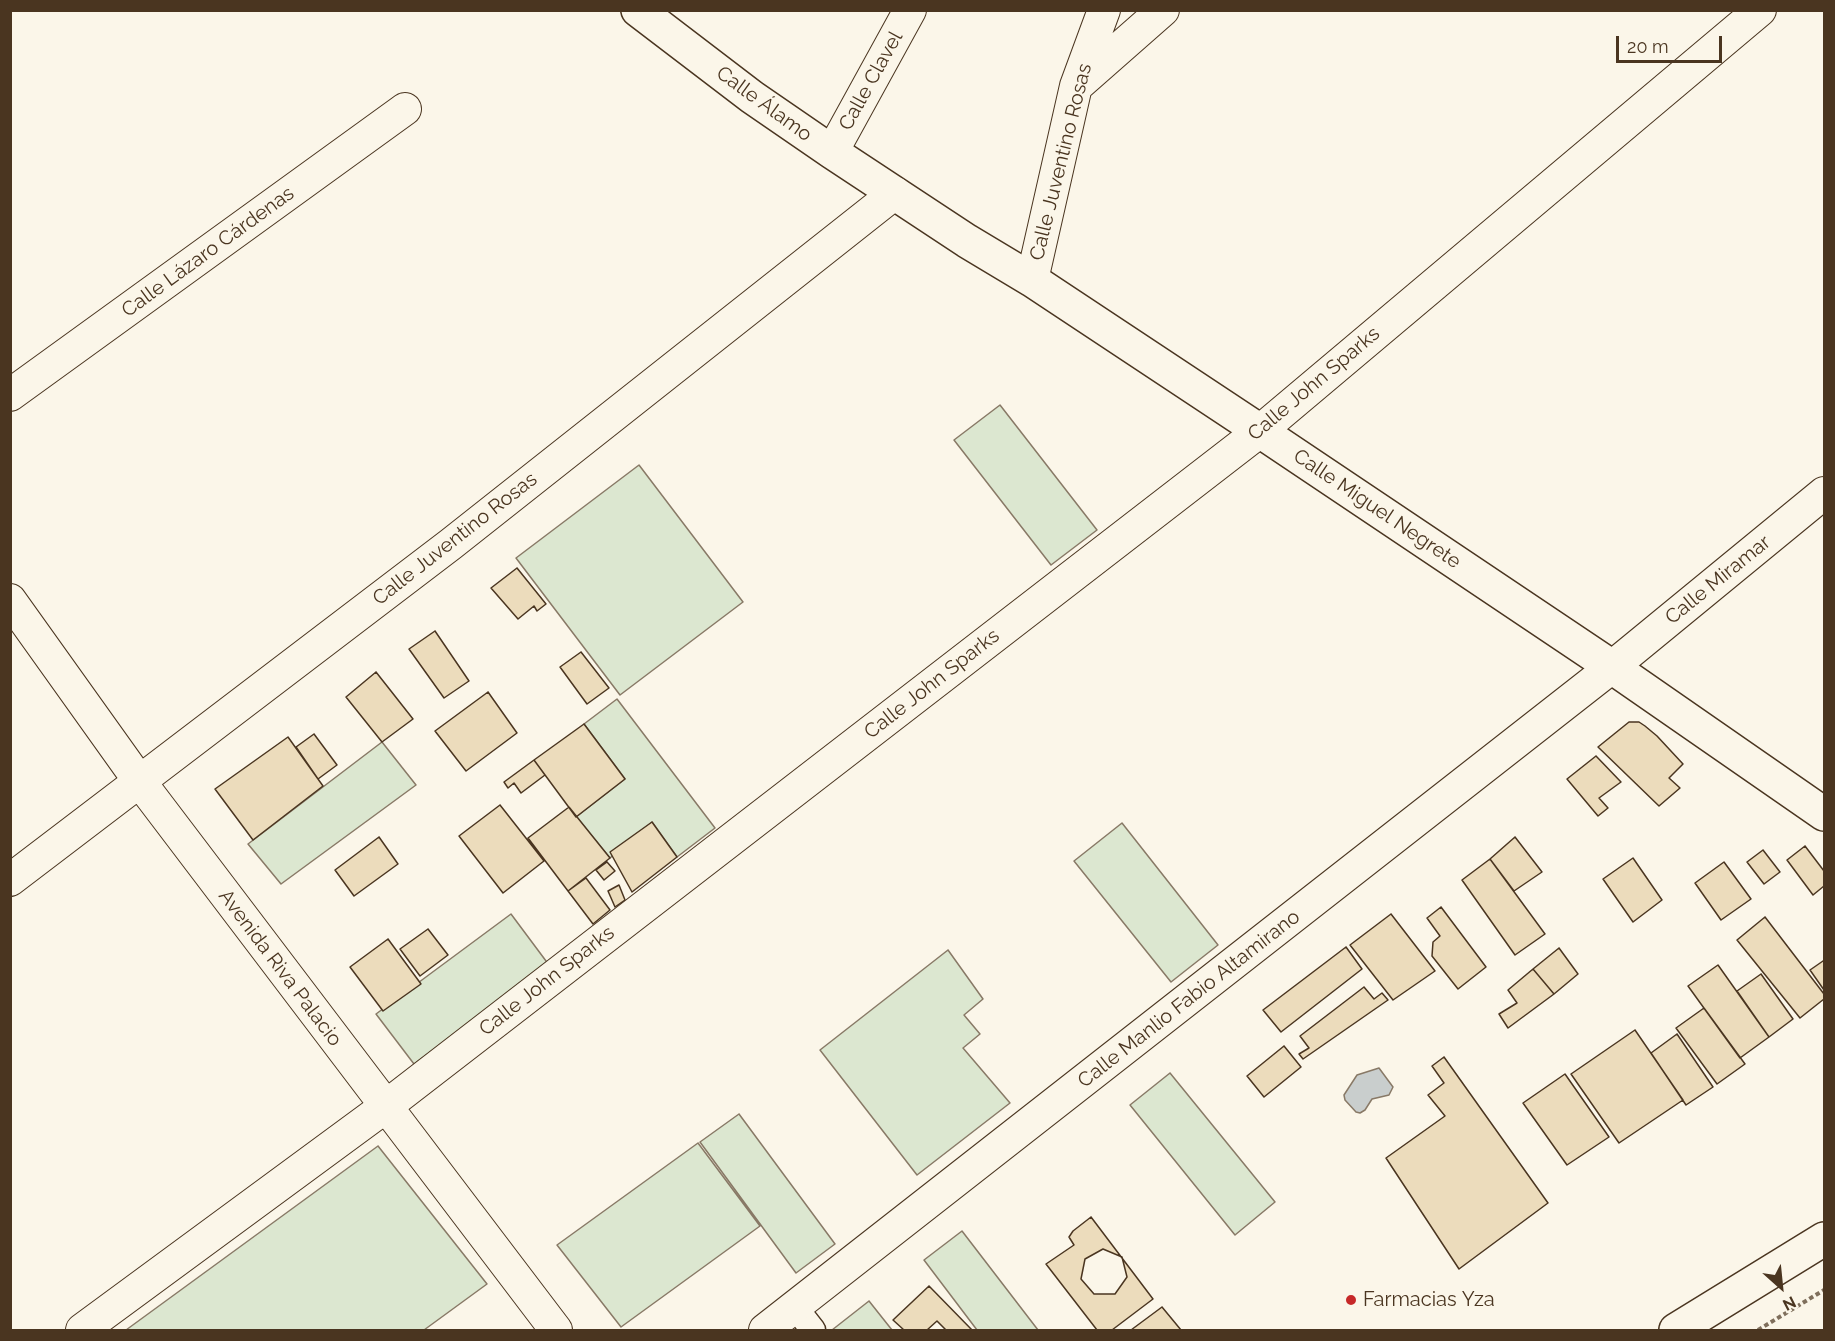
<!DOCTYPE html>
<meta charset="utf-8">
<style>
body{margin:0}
#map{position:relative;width:1835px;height:1341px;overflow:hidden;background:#fbf6e9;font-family:Raleway,sans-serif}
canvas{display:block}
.frame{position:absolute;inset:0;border:12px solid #4a3520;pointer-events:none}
.north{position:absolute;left:1751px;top:1257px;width:60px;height:60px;-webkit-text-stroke:4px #fbf6e9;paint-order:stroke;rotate:153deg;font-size:16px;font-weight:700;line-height:24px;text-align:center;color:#4a3520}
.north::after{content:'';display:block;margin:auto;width:21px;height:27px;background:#4a3520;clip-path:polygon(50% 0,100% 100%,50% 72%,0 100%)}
.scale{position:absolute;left:1616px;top:36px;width:106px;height:27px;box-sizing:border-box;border:3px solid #4a3520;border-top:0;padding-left:8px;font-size:18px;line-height:21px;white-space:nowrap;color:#4a3520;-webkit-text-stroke:4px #fbf6e9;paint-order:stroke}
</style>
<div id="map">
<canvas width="1835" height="1341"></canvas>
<div class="frame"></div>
<div class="north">N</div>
<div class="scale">20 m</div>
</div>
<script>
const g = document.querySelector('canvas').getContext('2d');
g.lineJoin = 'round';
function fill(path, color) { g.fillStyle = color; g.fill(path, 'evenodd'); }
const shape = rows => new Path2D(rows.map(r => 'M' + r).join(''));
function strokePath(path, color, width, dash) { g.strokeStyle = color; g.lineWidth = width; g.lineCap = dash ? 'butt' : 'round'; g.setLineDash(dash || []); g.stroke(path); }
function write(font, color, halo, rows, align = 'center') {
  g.font = font + ' Raleway,sans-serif'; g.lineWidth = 4.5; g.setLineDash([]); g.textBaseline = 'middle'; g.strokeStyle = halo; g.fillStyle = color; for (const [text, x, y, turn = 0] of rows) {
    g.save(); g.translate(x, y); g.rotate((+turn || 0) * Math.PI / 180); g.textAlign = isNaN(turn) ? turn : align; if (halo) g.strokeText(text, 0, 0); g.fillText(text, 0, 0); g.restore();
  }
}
const green = shape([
 [1000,405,1097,530,1051,565,954,440,1000,405],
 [639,465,743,602,620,695,516,558,639,465],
 [617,699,715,828,677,857,652,822,610,858,576,817,625,779,584,724,617,699],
 [382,742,416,785,281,884,248,844,382,742],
 [1122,823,1218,945,1171,982,1074,861,1122,823],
 [511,914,549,965,414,1064,376,1014,511,914],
 [948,950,983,999,964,1015,980,1034,963,1048,1010,1103,917,1175,820,1050,948,950],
 [1170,1073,1275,1202,1235,1235,1130,1105,1170,1073],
 [739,1114,835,1244,796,1273,700,1142,739,1114],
 [698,1143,760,1226,621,1327,557,1245,698,1143],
 [378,1146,487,1284,424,1330,126,1330,378,1146],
 [962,1231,1038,1330,977,1330,924,1260,962,1231],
 [869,1301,892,1330,832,1330,869,1301]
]);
fill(green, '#dce7d0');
strokePath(green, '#887966', 1.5);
const water = shape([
 [1379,1068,1393,1087,1389,1095,1372,1099,1365,1110,1360,1113,1356,1112,1345,1100,1344,1095,1357,1075,1379,1068]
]);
fill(water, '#c9cecd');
strokePath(water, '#887966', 1.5);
const building = shape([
 [517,568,546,604,537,611,534,606,518,619,491,588,517,568],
 [435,631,469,681,444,698,409,649,435,631],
 [581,652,609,688,587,704,560,667,581,652],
 [376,672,413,719,382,742,346,697,376,672],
 [488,692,517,733,466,771,435,731,488,692],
 [1629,722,1639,722,1645,726,1657,736,1683,764,1669,778,1680,788,1659,806,1598,747,1629,722],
 [584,724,625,779,576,817,534,760,584,724],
 [314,734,337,765,318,779,296,747,314,734],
 [288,737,323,786,253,840,215,789,288,737],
 [1596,756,1621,782,1599,798,1608,808,1598,816,1567,779,1596,756],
 [534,760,545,775,521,793,514,783,508,788,504,782,534,760],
 [500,805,544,861,503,893,459,836,500,805],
 [569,807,610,858,568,891,528,838,569,807],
 [652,822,677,857,632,892,610,852,652,822],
 [379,837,398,864,354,896,335,870,379,837],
 [1515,837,1542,872,1514,891,1490,859,1515,837],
 [1805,846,1824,871,1824,886,1813,895,1787,860,1805,846],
 [1763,850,1780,872,1764,884,1747,862,1763,850],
 [1633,858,1662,900,1633,922,1603,879,1633,858],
 [1490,859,1545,934,1515,955,1462,880,1490,859],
 [607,862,615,871,604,880,596,870,607,862],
 [1724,862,1751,899,1721,920,1695,883,1724,862],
 [586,878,610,910,593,924,568,891,586,878],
 [619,885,625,900,615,907,608,891,619,885],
 [1441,907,1486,967,1458,989,1432,956,1433,942,1440,936,1427,918,1441,907],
 [1391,914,1435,971,1393,1000,1350,945,1391,914],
 [1765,917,1824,994,1824,999,1800,1018,1737,940,1765,917],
 [428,929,448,955,420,976,400,949,428,929],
 [388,939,421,984,383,1011,350,967,388,939],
 [1346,947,1362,969,1281,1032,1263,1010,1346,947],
 [1559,948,1578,974,1554,994,1533,969,1559,948],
 [1823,961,1824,962,1824,990,1810,970,1823,961],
 [1718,965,1769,1037,1740,1058,1688,986,1718,965],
 [1533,969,1554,994,1508,1028,1499,1014,1517,1003,1508,990,1533,969],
 [1761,974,1793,1019,1769,1037,1737,991,1761,974],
 [1364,987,1374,999,1382,993,1388,1000,1303,1059,1299,1054,1309,1048,1300,1036,1364,987],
 [1704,1008,1745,1064,1717,1084,1676,1028,1704,1008],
 [1635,1030,1683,1100,1619,1143,1571,1074,1635,1030],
 [1677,1034,1713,1087,1686,1105,1651,1053,1677,1034],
 [1284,1046,1301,1067,1264,1097,1247,1076,1284,1046],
 [1444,1057,1548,1203,1459,1269,1386,1158,1445,1116,1428,1095,1444,1083,1432,1066,1444,1057],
 [1565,1074,1609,1137,1567,1165,1523,1103,1565,1074],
 [1091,1217,1153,1299,1112,1330,1097,1330,1046,1264,1074,1245,1069,1237,1073,1231,1091,1217],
 [1103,1249,1122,1257,1127,1277,1115,1294,1094,1294,1081,1279,1085,1259,1103,1249],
 [929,1286,972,1330,946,1330,937,1321,927,1330,904,1330,893,1320,929,1286],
 [1162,1307,1181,1330,1131,1330,1162,1307]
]);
fill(building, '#ecdcbc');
strokePath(building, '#4a3520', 1.5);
const pedestrian = shape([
 [795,1307,813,1330]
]);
const minor = shape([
 [1080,83,1163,10],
 [832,152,910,10],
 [1032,280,1076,86,1104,10],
 [10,395,405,109],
 [10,600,140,782,556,1330],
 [10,880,451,544,895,193],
 [82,1330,385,1107,1260,431,1760,10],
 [765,1330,1612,667,1824,493]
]);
const secondary = shape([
 [638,10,752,97,832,152,967,241,1032,280,1260,431,1612,667,1824,814]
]);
const primary = shape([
 [1676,1330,1824,1239]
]);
strokePath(pedestrian, '#4a3520', 27);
strokePath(minor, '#4a3520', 34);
strokePath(secondary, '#4a3520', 36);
strokePath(primary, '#4a3520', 36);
strokePath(shape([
 [1758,1330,1824,1290]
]), '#7f6f5c', 4, [4.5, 3]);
strokePath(pedestrian, '#fbf6e9', 24);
strokePath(minor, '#fbf6e9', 32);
strokePath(secondary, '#fbf6e9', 33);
strokePath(primary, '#fbf6e9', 33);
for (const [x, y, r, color] of [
 [1351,1300,6,"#c62828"]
]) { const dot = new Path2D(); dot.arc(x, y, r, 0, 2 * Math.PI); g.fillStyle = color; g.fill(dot); strokePath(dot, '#fbf6e9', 2); }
write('20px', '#4a3520', '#fbf6e9', [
 ["Calle Clavel",871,81,-61],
 ["Calle Álamo",764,104,36],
 ["Calle Juventino Rosas",1061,162,-76],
 ["Calle Lázaro Cárdenas",208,252,-36],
 ["Calle John Sparks",1314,384,-40],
 ["Calle Miguel Negrete",1377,509,34],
 ["Calle Juventino Rosas",455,539,-38],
 ["Calle Miramar",1718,580,-39],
 ["Calle John Sparks",932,684,-38],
 ["Avenida Riva Palacio",280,968,53],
 ["Calle John Sparks",547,981,-38],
 ["Calle Manlio Fabio Altamirano",1189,999,-38]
]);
write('20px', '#4a3520', '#fbf6e9', [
 ["Farmacias Yza",1363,1300]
], 'left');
</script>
